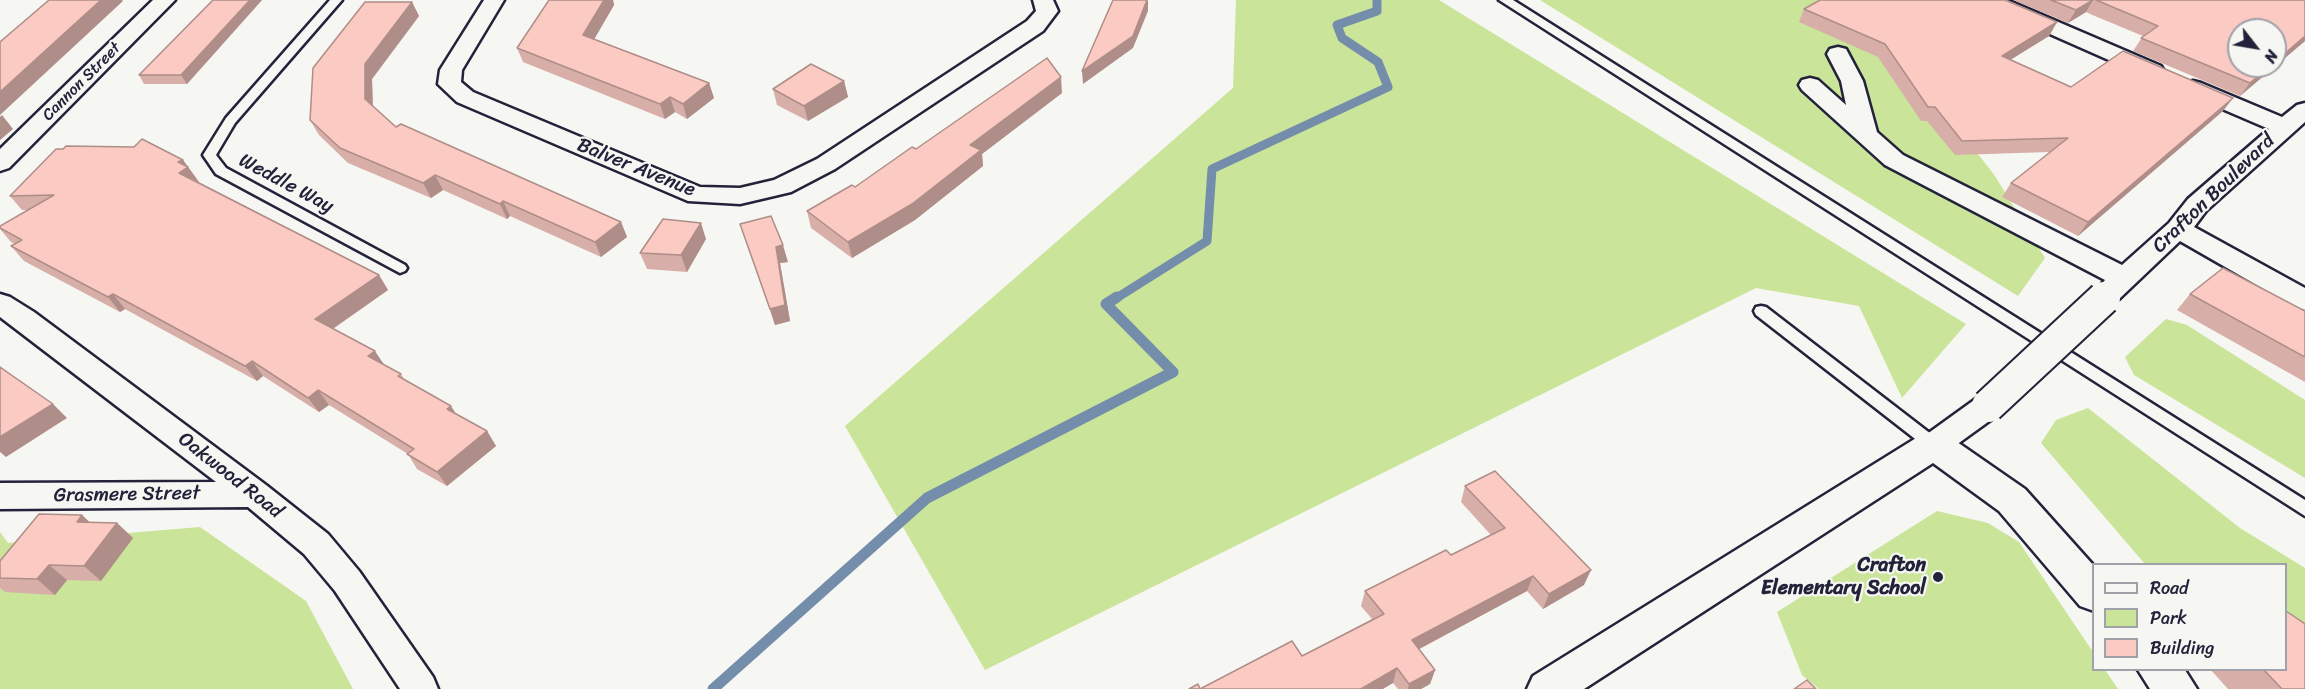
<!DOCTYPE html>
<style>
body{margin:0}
#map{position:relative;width:2305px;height:689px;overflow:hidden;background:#f6f6f2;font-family:Sriracha,sans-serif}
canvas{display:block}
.legend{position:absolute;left:2092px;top:563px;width:195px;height:108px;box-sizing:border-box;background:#f6f6f2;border:2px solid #a1a1a9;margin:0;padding:8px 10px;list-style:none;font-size:18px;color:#22223b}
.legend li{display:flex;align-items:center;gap:12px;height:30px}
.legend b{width:30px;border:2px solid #a1a1a9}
.north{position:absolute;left:2227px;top:18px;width:60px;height:60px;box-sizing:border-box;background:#f6f6f2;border:2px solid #a1a1a9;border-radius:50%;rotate:121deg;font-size:16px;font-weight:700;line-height:24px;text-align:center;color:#22223b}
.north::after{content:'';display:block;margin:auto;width:21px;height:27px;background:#22223b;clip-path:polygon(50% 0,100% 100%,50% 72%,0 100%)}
</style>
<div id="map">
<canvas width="2305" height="689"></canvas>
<ul class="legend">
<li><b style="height:8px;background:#f6f6f2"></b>Road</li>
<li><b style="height:16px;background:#cae49a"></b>Park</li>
<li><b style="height:16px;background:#facac3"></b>Building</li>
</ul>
<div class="north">N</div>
</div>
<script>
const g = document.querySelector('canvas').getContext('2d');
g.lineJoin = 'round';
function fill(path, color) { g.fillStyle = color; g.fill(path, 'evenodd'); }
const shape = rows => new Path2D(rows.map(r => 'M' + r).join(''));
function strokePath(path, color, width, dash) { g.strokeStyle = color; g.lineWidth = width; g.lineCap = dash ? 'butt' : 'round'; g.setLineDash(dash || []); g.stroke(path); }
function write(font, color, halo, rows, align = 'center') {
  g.font = font + ' Sriracha,sans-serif'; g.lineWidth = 4.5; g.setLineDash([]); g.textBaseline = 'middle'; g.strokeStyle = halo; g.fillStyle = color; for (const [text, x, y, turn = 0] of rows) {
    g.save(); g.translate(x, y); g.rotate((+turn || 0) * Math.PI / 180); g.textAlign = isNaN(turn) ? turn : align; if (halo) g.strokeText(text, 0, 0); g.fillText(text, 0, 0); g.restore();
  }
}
fill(shape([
 [1236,0,1439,0,1966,324,1902,398,1859,306,1756,288,985,670,845,426,1233,88],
 [1540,0,1941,0,1899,51,1995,176,2045,258,2018,296],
 [2166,319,2187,325,2305,400,2305,478,2134,375,2125,357],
 [2088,408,2240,528,2305,568,2305,669,2286,656,2286,564,2145,564,2041,443,2056,420],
 [1937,511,1988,523,2019,542,2093,652,2094,670,2105,670,2118,689,1819,689,1802,675,1777,612],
 [200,527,306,601,353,689,0,689,0,532,8,543]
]), '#cae49a');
strokePath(shape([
 [1115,299,1207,241,1212,169,1388,87,1378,62,1342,38,1337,25,1377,11,1377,0]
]), '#748dab', 9);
strokePath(shape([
 [713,689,927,498,1173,372,1106,304,1117,297]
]), '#748dab', 11);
const service = shape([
 [330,0,342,0,235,123,216,155,226,168,405,265,407,268,405,271,400,273,216,174,203,155,226,118,330,0],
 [1499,0,1513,0,2305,500,2305,516,1499,0],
 [1761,306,1766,307,1940,441,1942,445,1940,449,1934,451,1928,449,1756,315,1754,311,1756,307,1761,306]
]);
const minor = shape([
 [153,0,175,0,9,168,0,171,0,149,153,0],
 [484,0,504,0,462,70,461,82,473,92,700,187,740,188,774,180,817,159,1027,21,1036,11,1033,0,1053,0,1058,11,1043,31,835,169,791,192,740,204,688,201,457,102,438,84,440,70,484,0],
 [1979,0,2007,0,2161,66,2164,71,2161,76,2153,78,2145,76,1982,4,1979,0],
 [1838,47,1846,49,1863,81,1877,132,1903,155,2122,265,2169,223,2188,199,2269,129,2185,93,2182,88,2185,83,2193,81,2201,83,2282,117,2297,105,2305,103,2305,122,2206,211,2194,227,2305,288,2305,310,2295,307,2180,241,2119,299,2109,301,2099,299,2095,292,2105,280,1885,165,1802,90,1799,85,1802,80,1810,78,1818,80,1846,105,1841,81,1827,54,1830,49,1838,47],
 [0,294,10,297,34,312,266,485,328,534,359,571,433,677,438,689,400,689,335,591,304,554,248,507,0,509,0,483,216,482,0,317,0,294],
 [1988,395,1999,398,2003,406,1999,414,1945,453,1934,457,1923,453,1919,445,1923,437,1977,398,1988,395]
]);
const primary = shape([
 [1934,431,1947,435,2025,489,2094,566,2094,611,2080,606,1999,511,1933,463,1584,689,1527,689,1533,676,1921,435,1934,431],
 [2138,670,2185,670,2197,689,2150,689,2138,670]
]);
strokePath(service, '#22223b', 5);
strokePath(minor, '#22223b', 5);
strokePath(primary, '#22223b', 5);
fill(service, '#f6f6f2');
fill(minor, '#f6f6f2');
fill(primary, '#f6f6f2');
const minorBridge = shape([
 [1988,406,2104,298]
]);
strokePath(minorBridge, '#22223b', 36, []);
strokePath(minorBridge, '#f6f6f2', 32);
fill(shape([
 [213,0,262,0,187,84,144,84,139,75],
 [549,0,613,0,614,5,594,39,709,83,714,98,687,119,675,112,665,119,523,62,517,48],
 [2013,0,2305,0,2305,41,2240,96,2133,51,2143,36,2090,14,2086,12,2068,23],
 [412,2,419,16,372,79,373,106,396,127,621,222,627,237,601,257,510,216,507,219,443,190,431,198,348,163,319,135,310,120],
 [1804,9,2057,22,2049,36,2010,60,2071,87,2223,111,2078,236,2002,197,2011,183,2050,152,1955,155,1927,121,1921,121,1878,57,1799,22],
 [844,81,848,97,808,121,777,105,773,89],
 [1062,93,982,154,983,166,915,220,852,258,811,228,807,211,855,187,916,149],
 [134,147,183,160,199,182,379,275,388,290,333,329,384,365,401,374,404,379,457,414,487,431,496,446,447,486,417,469,408,454,329,405,319,412,263,376,257,381,125,309,120,312,24,261,11,246,15,244,11,242,0,229,0,226,27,210,22,210,10,196],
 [740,224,788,262,780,263,790,321,775,325],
 [706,239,687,272,647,269,640,253],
 [2190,294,2305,311,2305,382,2177,310],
 [1465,486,1584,585,1543,609,1527,591,1419,649,1435,670,1430,684,1421,689,1398,689,1393,683,1200,689,1302,656,1372,619,1361,606,1365,591,1451,555,1491,535,1461,502],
 [82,515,89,522,117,523,133,538,101,581,67,580,55,595,5,592,0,588,0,561],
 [2210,669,2286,669,2305,689,2228,689]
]), '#d7aea8');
fill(shape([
 [101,0,122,0,123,1,0,115,0,92],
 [250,0,262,0,187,84,181,75],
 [604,0,613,0,614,5,588,50,583,35],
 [1148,0,1148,11,1133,48,1083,84,1082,71],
 [2093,0,2086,12,2068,23,2076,10],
 [412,2,419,16,372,79,373,114,365,99,365,64],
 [2057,22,2049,36,1994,70,2002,56],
 [2305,36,2305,41,2240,96,2250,83,2270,66,2275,66,2275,62],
 [1061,77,1062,93,982,154,983,166,915,220,852,258,848,242,970,145],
 [844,81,848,97,808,121,804,106],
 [709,83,714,98,687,119,683,104],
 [670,97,675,112,665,119,660,104],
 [2233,98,2223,111,2078,236,2088,222],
 [2,115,13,129,0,140,0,117],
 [183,160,199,182,179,173,178,162],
 [435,175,443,190,431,198,423,183],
 [503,201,510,216,507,219,500,204],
 [621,222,627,237,601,257,595,242],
 [701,223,706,239,687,272,681,255],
 [783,245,788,262,780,263,790,321,775,325,770,309,776,247],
 [379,275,388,290,325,334,315,319],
 [113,294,125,309,120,312,108,297],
 [375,351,385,366,368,356],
 [252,361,263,376,257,381,245,366],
 [318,390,329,405,319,412,308,398],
 [53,404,67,418,6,457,0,452,0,437],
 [451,406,460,420,447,409],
 [487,431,496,446,447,486,437,472],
 [82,515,99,531,77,522],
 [117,523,133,538,101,581,84,566],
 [49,565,67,580,55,595,37,579],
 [1591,570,1584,585,1543,609,1549,594],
 [1533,576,1527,591,1408,655,1412,640],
 [1397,668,1393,683,1383,689,1361,689],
 [1435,670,1430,684,1421,689,1408,689,1409,684]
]), '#af8d88');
const building = shape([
 [49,0,101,0,0,92,0,42,49,0],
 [213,0,250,0,181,75,139,75,213,0],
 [549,0,604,0,583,35,709,83,683,104,670,97,660,104,517,48,549,0],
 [1113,0,1147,0,1133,36,1082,71,1113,0],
 [1820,0,2005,0,2057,22,2002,56,2071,87,2123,51,2233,98,2088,222,2011,183,2068,138,1962,141,1935,107,1928,107,1885,44,1804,9,1820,0],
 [2051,0,2093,0,2076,10,2051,0],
 [2096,0,2305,0,2305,36,2275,62,2275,30,2239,30,2239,66,2270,66,2250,83,2141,38,2158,26,2096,0],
 [365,2,412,2,365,64,365,99,396,127,401,124,621,222,595,242,503,201,500,204,435,175,423,183,340,148,310,120,313,68,365,2],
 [1047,58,1061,77,970,145,981,150,912,204,848,242,807,211,852,185,855,187,912,147,916,149,1047,58],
 [811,64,844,81,804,106,773,89,811,64],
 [142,139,183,160,178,162,188,167,179,173,379,275,315,319,375,351,368,356,401,374,398,376,451,406,447,409,487,431,437,472,407,454,414,449,318,390,308,398,252,361,245,366,113,294,108,297,11,246,22,240,0,228,0,226,54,195,10,196,56,149,63,149,66,146,134,147,142,139],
 [771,216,783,245,776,247,785,305,770,309,740,224,771,216],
 [663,219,701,223,681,255,640,253,663,219],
 [2223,268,2305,311,2305,357,2190,294,2223,268],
 [0,367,53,404,0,437,0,367],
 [1495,471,1591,570,1549,594,1533,576,1412,640,1435,670,1409,684,1397,668,1361,689,1189,689,1198,684,1200,689,1292,641,1302,656,1384,614,1365,591,1446,550,1451,555,1505,528,1465,486,1495,471],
 [39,514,82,515,77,522,117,523,84,566,49,565,37,579,0,578,0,561,39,514],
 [2286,611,2305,624,2305,689,2282,689,2263,669,2286,669,2286,611],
 [1807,680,1816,689,1794,689,1807,680]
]);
fill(building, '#facac3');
strokePath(building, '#af8d88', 1.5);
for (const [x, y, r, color] of [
 [1938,577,6,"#22223b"]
]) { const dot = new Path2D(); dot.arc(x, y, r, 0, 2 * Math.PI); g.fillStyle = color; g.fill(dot); strokePath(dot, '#f6f6f2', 2); }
write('16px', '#22223b', '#f6f6f2', [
 ["Cannon Street",82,82,-45]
]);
write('20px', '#22223b', '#f6f6f2', [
 ["Balver Avenue",636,168,22],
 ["Weddle Way",286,184,28],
 ["Crafton Boulevard",2214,194,-44],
 ["Oakwood Road",230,476,38],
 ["Grasmere Street",127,495,-1]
]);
write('bold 20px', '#22223b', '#f6f6f2', [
 ["Crafton",1926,566],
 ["Elementary School",1926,589]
], 'right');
</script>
